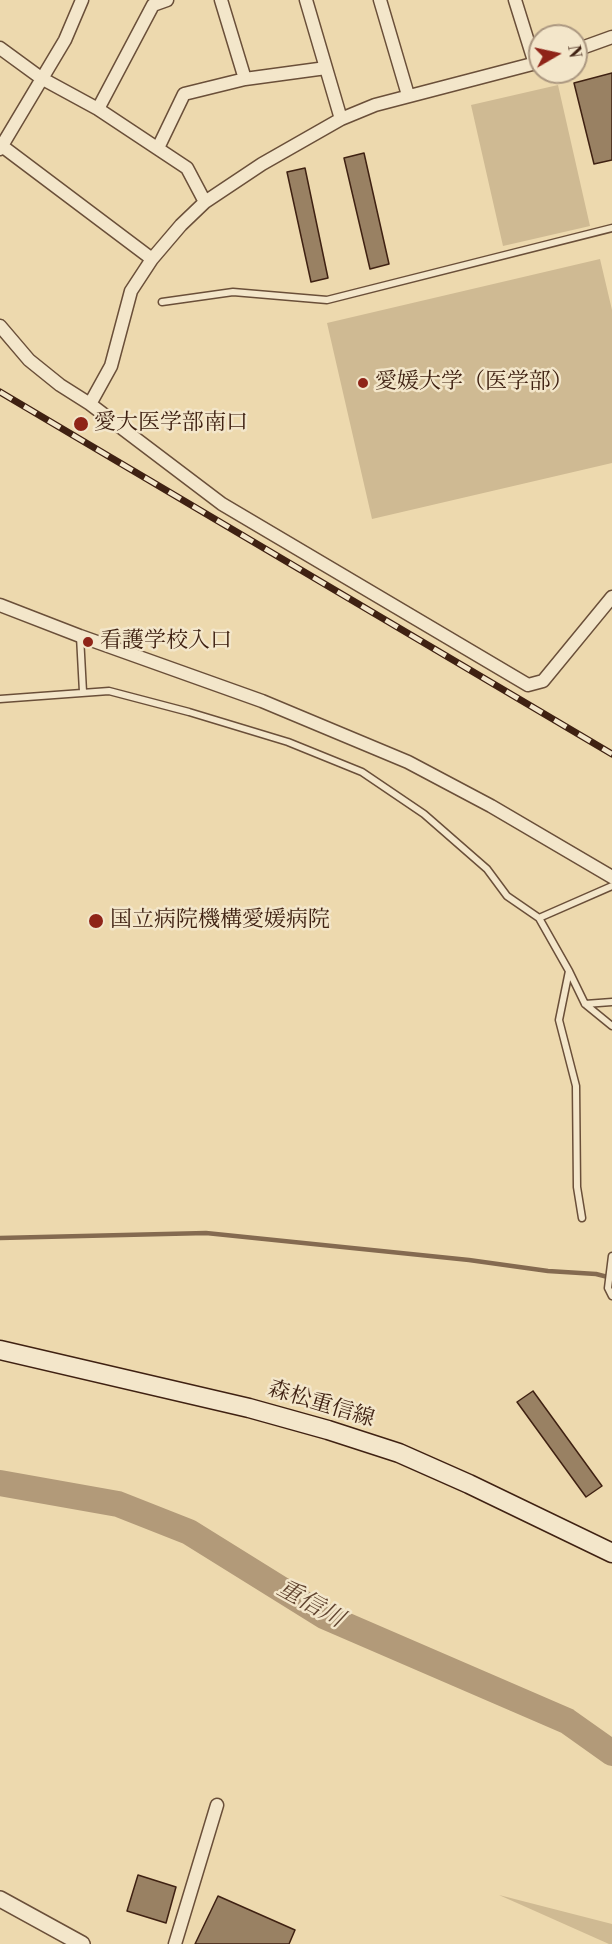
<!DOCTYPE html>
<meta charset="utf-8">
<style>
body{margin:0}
#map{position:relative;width:612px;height:1944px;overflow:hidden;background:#edd9ae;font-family:"Libre Bodoni",serif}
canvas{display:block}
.north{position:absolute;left:528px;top:24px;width:60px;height:60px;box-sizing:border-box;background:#f3e6ca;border:2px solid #ab9780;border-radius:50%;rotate:81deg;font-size:16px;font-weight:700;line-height:24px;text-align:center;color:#3f2112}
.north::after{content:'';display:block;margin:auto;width:21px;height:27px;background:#8f2418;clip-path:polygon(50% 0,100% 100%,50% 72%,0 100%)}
</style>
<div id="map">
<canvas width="612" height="1944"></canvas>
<div class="north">N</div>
</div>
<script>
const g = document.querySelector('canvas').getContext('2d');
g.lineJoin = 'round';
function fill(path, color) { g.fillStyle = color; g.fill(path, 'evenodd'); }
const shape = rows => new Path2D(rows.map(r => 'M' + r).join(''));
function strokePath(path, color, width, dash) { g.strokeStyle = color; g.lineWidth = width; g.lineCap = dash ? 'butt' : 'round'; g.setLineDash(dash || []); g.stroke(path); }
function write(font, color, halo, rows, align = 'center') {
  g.font = font + ' "Libre Bodoni","Noto Serif JP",serif'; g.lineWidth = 5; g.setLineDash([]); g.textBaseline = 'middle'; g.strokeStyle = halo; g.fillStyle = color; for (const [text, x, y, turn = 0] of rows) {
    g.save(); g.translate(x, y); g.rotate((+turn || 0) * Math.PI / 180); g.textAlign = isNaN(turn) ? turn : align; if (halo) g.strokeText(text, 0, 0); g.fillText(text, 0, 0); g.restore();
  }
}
fill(shape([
 [558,85,590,226,503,246,471,105],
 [600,259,612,310,612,463,372,519,327,323],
 [499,1895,612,1924,612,1944,609,1944]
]), '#cfba93');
strokePath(shape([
 [0,1238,206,1233,469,1260,548,1271,596,1274,612,1278]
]), '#846a50', 4.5);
strokePath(shape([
 [0,1483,118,1504,189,1532,324,1616,567,1721,612,1753]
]), '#b29a79', 26);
const building = shape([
 [612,73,612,160,594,164,574,83,612,73],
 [364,153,389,264,370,269,344,158,364,153],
 [305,168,328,278,311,282,287,172,305,168],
 [533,1391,602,1486,586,1497,517,1402,533,1391],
 [138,1875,176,1887,166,1923,127,1911,138,1875],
 [218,1896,295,1930,289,1944,195,1944,218,1896]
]);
fill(building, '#998163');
strokePath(building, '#3f2112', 1.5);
const service = shape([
 [162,302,233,292,327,300,612,228],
 [80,636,83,692],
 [0,699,109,691,189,712,288,742,362,772,424,814,487,869,507,896,539,918,569,971,559,1020,576,1086,577,1187,582,1218],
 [539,918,612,886],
 [569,971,585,1004,612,1026],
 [585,1004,612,1002],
 [612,1256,608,1288,612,1296]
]);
const minor = shape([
 [221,0,245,79],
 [306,0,341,119],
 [380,0,408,95],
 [515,0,535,64],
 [0,48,41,78,98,109,187,168,205,202],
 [576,50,612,37],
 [98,109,153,5,167,0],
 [2,146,152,259],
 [158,148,184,94,245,79,326,68],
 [0,149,65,40,82,0],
 [0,326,29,360,60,385,90,404,222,504,528,685,543,681,612,597],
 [90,404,111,366,131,291,152,259,181,225,205,202,262,164,341,119,375,105,540,62],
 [0,605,80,636,262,701,408,762,491,806,612,877],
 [175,1944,217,1805]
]);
const tertiary = shape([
 [0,1899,82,1944]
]);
const secondary = shape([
 [0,1350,249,1408,328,1430,399,1453,469,1484,612,1553]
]);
strokePath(service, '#6a4f39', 9);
strokePath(minor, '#6a4f39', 15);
strokePath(tertiary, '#6a4f39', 18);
strokePath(secondary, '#3f2112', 21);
strokePath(service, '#f3e6ca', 6);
strokePath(minor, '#f3e6ca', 12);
strokePath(tertiary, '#f3e6ca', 15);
strokePath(secondary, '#f3e6ca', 18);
const rail = shape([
 [0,392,612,754]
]);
strokePath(rail, '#3f2112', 7);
strokePath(rail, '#f3e6ca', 4.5, [14]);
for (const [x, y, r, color] of [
 [363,383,6,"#8f2418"],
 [81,424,8,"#8f2418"],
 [88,642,6,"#8f2418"],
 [96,921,8,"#8f2418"]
]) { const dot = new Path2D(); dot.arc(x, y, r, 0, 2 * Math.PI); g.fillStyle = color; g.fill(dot); strokePath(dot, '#f3e6ca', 2); }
write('22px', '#3f2112', '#f3e6ca', [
 ["愛媛大学（医学部）",375,383],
 ["愛大医学部南口",94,424],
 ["看護学校入口",100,642],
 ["国立病院機構愛媛病院",110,921]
], 'left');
write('22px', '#3f2112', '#f3e6ca', [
 ["森松重信線",321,1405,17]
]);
write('italic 24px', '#624531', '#f3e6ca', [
 ["重信川",310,1605,29]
]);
</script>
